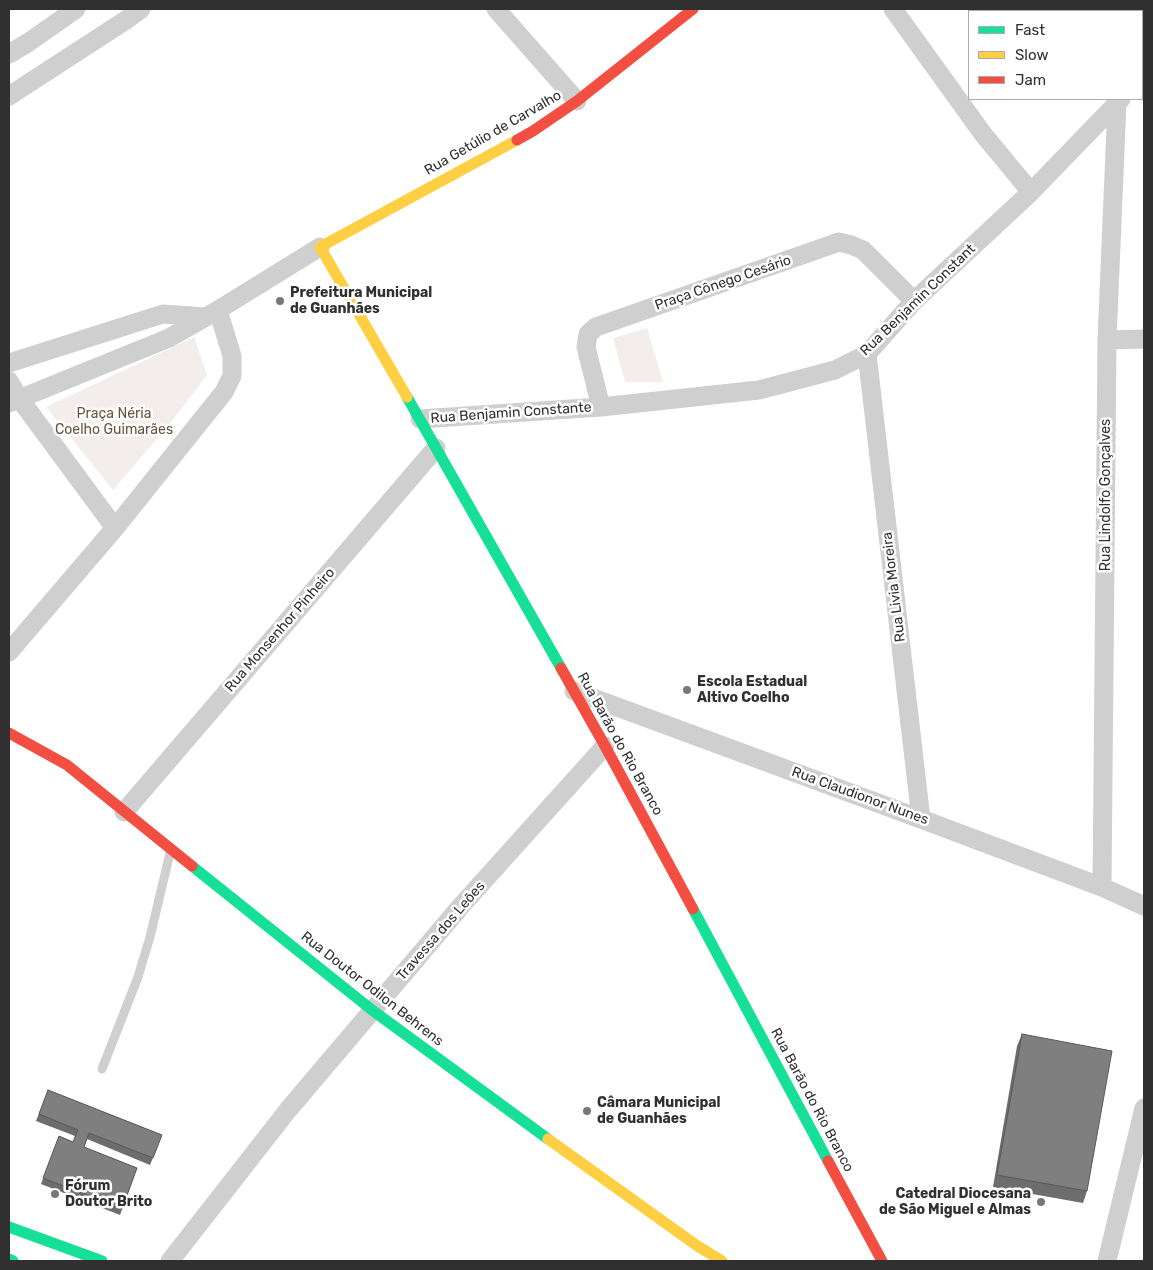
<!DOCTYPE html>
<meta charset="utf-8">
<style>
body{margin:0}
#map{position:relative;width:1153px;height:1270px;overflow:hidden;background:#fff;font-family:Rubik,sans-serif}
canvas{display:block}
.frame{position:absolute;inset:0;border:10px solid #303030;pointer-events:none}
.legend{position:absolute;left:968px;top:10px;width:175px;height:90px;box-sizing:border-box;background:#fff;border:1px solid #acacac;margin:0;padding:6px 9px;list-style:none;font-size:15px;color:#303030}
.legend li{display:flex;align-items:center;gap:10px;height:25px}
.legend b{width:25px;border:1px solid #acacac}
</style>
<div id="map">
<canvas width="1153" height="1270"></canvas>
<div class="frame"></div>
<ul class="legend">
<li><b style="height:6px;background:#16e098"></b>Fast</li>
<li><b style="height:6px;background:#ffcf43"></b>Slow</li>
<li><b style="height:6px;background:#f24e42"></b>Jam</li>
</ul>
</div>
<script>
const g = document.querySelector('canvas').getContext('2d');
g.lineJoin = 'round';
function fill(path, color) { g.fillStyle = color; g.fill(path, 'evenodd'); }
const shape = rows => new Path2D(rows.map(r => 'M' + r).join(''));
function strokePath(path, color, width, dash) { g.strokeStyle = color; g.lineWidth = width; g.lineCap = dash ? 'butt' : 'round'; g.setLineDash(dash || []); g.stroke(path); }
function write(font, color, halo, rows, align = 'center') {
  g.font = font + ' Rubik,sans-serif'; g.lineWidth = 5; g.setLineDash([]); g.textBaseline = 'middle'; g.strokeStyle = halo; g.fillStyle = color; for (const [text, x, y, turn = 0] of rows) {
    g.save(); g.translate(x, y); g.rotate((+turn || 0) * Math.PI / 180); g.textAlign = isNaN(turn) ? turn : align; if (halo) g.strokeText(text, 0, 0); g.fillText(text, 0, 0); g.restore();
  }
}
fill(shape([
 [647,328,663,382,625,382,613,338],
 [194,337,207,375,169,425,113,490,46,407]
]), '#f3eeec');
strokePath(shape([
 [102,1069,138,977,150,937,170,853]
]), '#cfcfcf', 9);
strokePath(shape([
 [496,9,577,101],
 [893,9,983,134,1031,192],
 [9,54,29,42,76,9],
 [1142,75,1144,72],
 [9,96,126,20,141,9],
 [1107,340,1144,339],
 [867,354,921,819],
 [9,363,163,314,206,317],
 [9,381,19,398,115,528],
 [9,403,169,338,218,310,320,247],
 [601,407,586,347,588,334,596,327,839,242,851,245,863,250,914,301],
 [420,419,601,407,759,390,835,370,867,354,914,301,1031,192,1121,99],
 [9,652,115,528,224,392,232,376,232,356,218,310],
 [574,691,921,819,1102,887,1144,906],
 [124,812,436,448],
 [1102,887,1107,340,1117,103],
 [170,1261,288,1110,461,906,605,746],
 [1107,1261,1144,1108]
]), '#cfcfcf', 19);
strokePath(shape([
 [407,397,561,668],
 [192,866,372,1010,548,1139],
 [693,909,828,1161],
 [9,1227,102,1261],
 [9,1259,13,1261]
]), '#16e098', 11);
strokePath(shape([
 [407,397,320,247,517,140],
 [548,1139,696,1245,722,1261]
]), '#ffcf43', 11);
strokePath(shape([
 [517,140,533,131,577,101,693,9],
 [561,668,605,746,693,909],
 [9,733,67,765,192,866],
 [828,1161,882,1261]
]), '#f24e42', 11);
fill(shape([
 [1022,1034,1087,1191,1083,1203,993,1187,1017,1046],
 [48,1090,162,1135,150,1165,87,1139,84,1147,137,1168,120,1215,41,1184,59,1136,73,1142,75,1136,36,1121]
]), '#6d6d6d');
const building = shape([
 [1022,1034,1112,1051,1087,1191,997,1175,1022,1034],
 [48,1090,162,1135,153,1158,89,1133,84,1147,137,1168,122,1209,43,1178,59,1136,73,1142,78,1130,39,1114,48,1090]
]);
fill(building, '#7f7f7f');
strokePath(building, '#595959', 1);
for (const [x, y, r, color] of [
 [280,301,5,"#787878"],
 [687,690,5,"#787878"],
 [587,1111,5,"#787878"],
 [55,1194,5,"#787878"],
 [1041,1202,5,"#787878"]
]) { const dot = new Path2D(); dot.arc(x, y, r, 0, 2 * Math.PI); g.fillStyle = color; g.fill(dot); strokePath(dot, '#fff', 2); }
write('14px', '#303030', '#fff', [
 ["Rua Getúlio de Carvalho",493,133,-30],
 ["Praça Cônego Cesário",723,283,-19],
 ["Rua Benjamin Constant",918,300,-44],
 ["Rua Benjamin Constante",511,413,-4],
 ["Rua Lindolfo Gonçalves",1106,495,-90],
 ["Rua Livia Moreira",894,587,-97],
 ["Rua Monsenhor Pinheiro",280,630,-49],
 ["Rua Barão do Rio Branco",620,744,61],
 ["Rua Claudionor Nunes",860,796,20],
 ["Travessa dos Leões",441,931,-49],
 ["Rua Doutor Odilon Behrens",372,989,38],
 ["Rua Barão do Rio Branco",812,1100,62]
]);
write('bold 14px', '#303030', '#fff', [
 ["Prefeitura Municipal",290,293],
 ["de Guanhães",290,309],
 ["Escola Estadual",697,682],
 ["Altivo Coelho",697,698],
 ["Câmara Municipal",597,1103],
 ["de Guanhães",597,1119],
 ["Fórum",65,1186],
 ["Doutor Brito",65,1202],
 ["Catedral Diocesana",1031,1194,"right"],
 ["de São Miguel e Almas",1031,1210,"right"]
], 'left');
write('14px', '#69553f', '#fff', [
 ["Praça Néria",114,414],
 ["Coelho Guimarães",114,430]
]);
</script>
